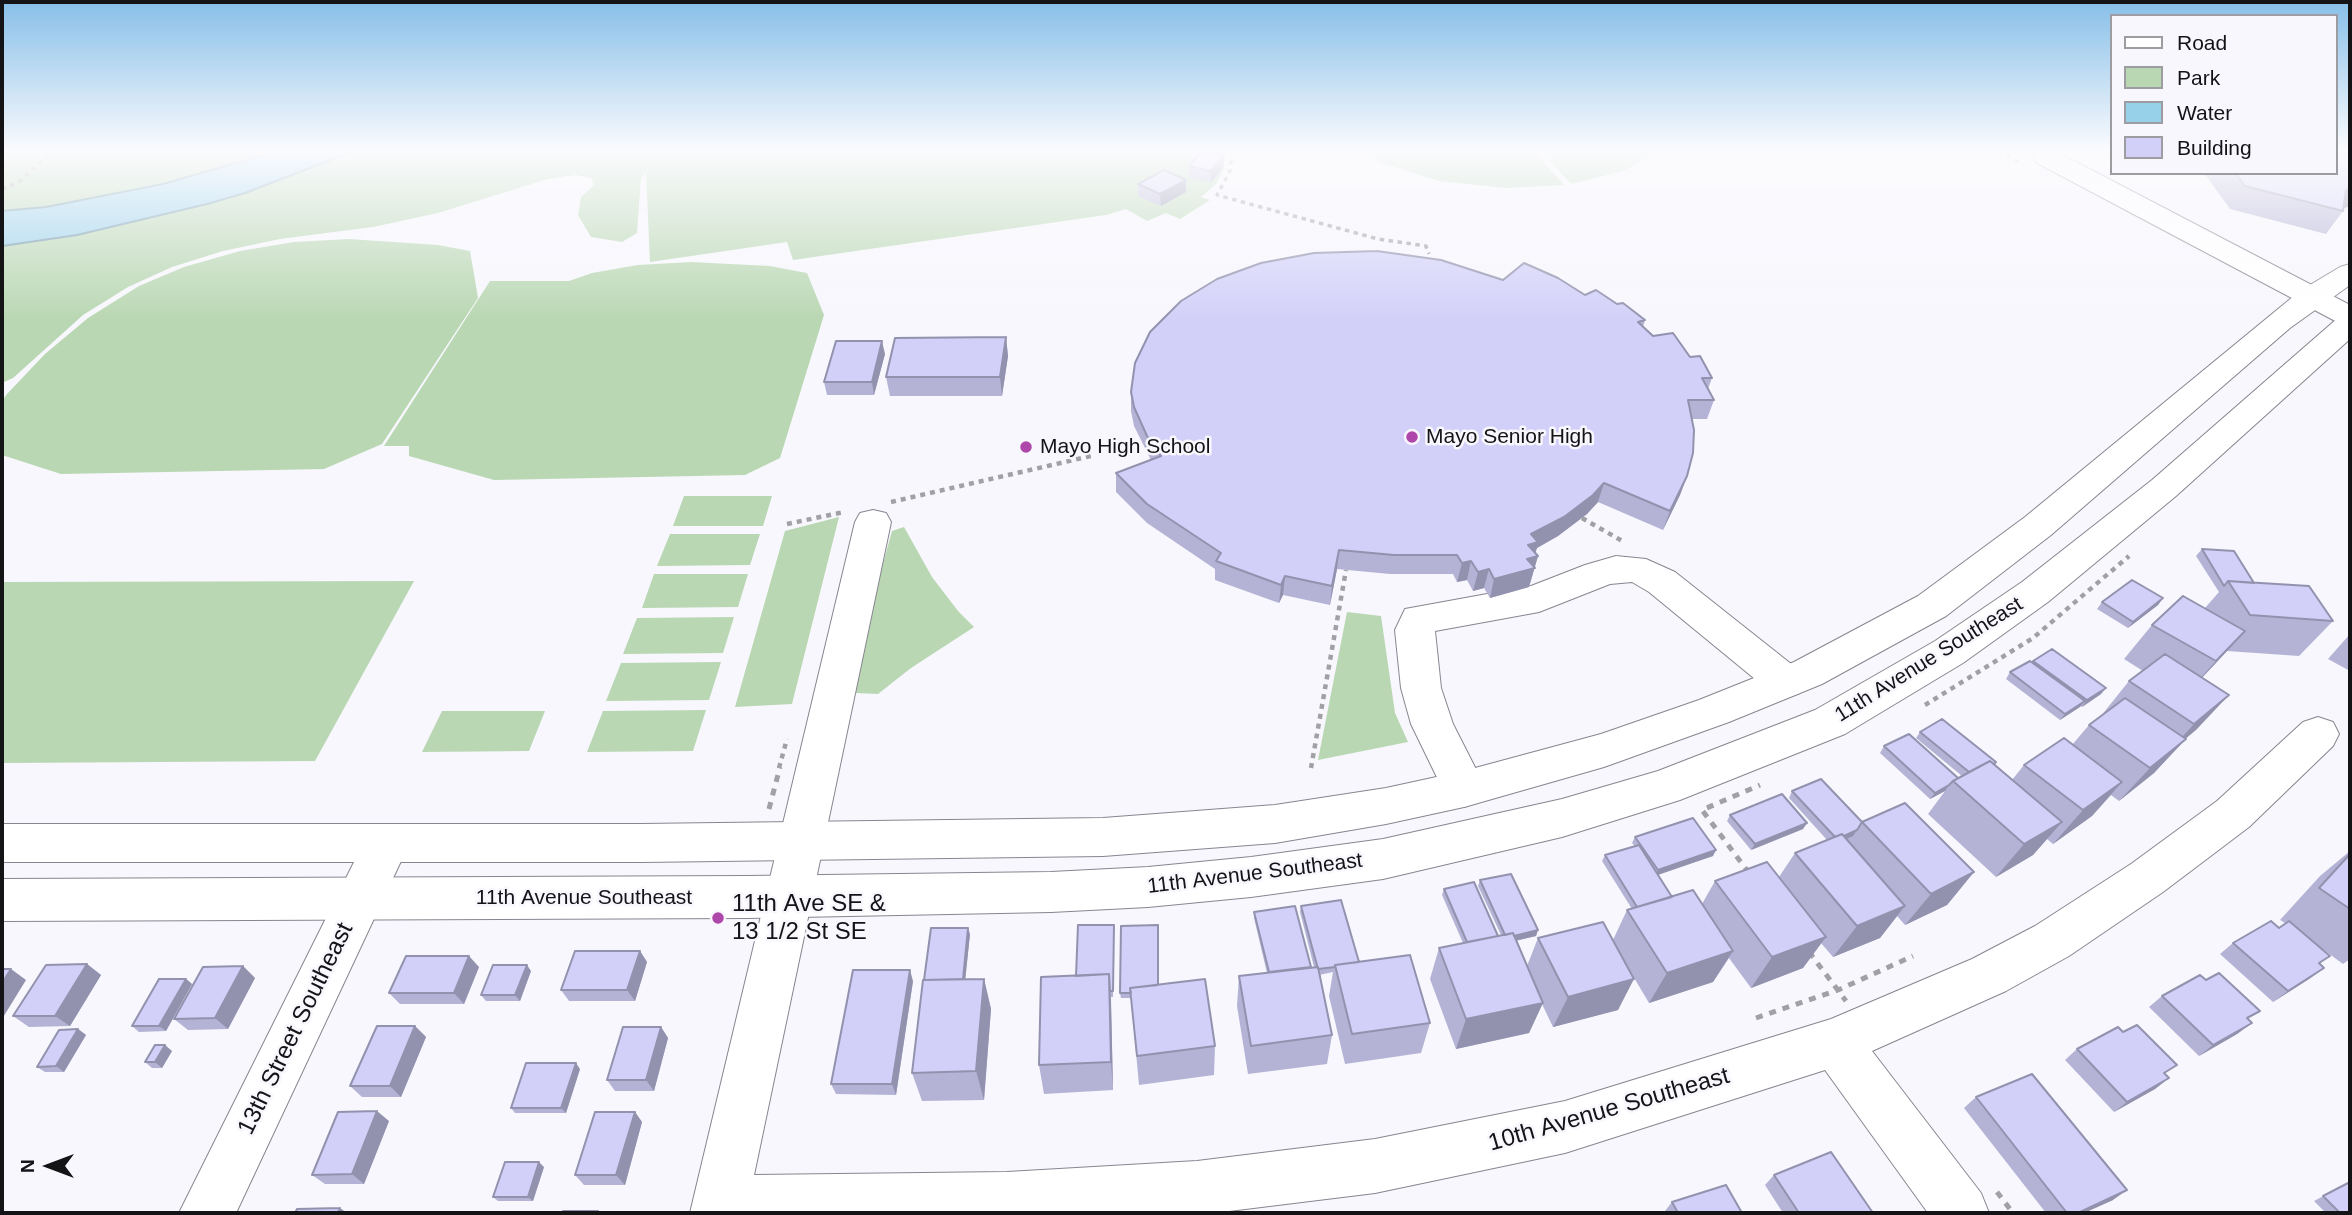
<!DOCTYPE html>
<style>
body{margin:0}
#map{position:relative;width:2352px;height:1215px;overflow:hidden;background:#f7f7fd;font-family:Arial,sans-serif}
canvas{display:block}
.frame{position:absolute;inset:0;border:4px solid #141417;pointer-events:none}
.legend{position:absolute;left:2110px;top:14px;width:228px;height:161px;box-sizing:border-box;background:#f7f7fd;border:2px solid #9c9ca1;margin:0;padding:9px 12px;list-style:none;font-size:21px;color:#141417}
.legend li{display:flex;align-items:center;gap:14px;height:35px}
.legend b{width:35px;border:2px solid #9c9ca1}
.north{position:absolute;left:14px;top:1131px;width:70px;height:70px;-webkit-text-stroke:5px #f7f7fd;paint-order:stroke;rotate:270deg;font-size:19px;font-weight:700;line-height:28px;text-align:center;color:#141417}
.north::after{content:'';display:block;margin:auto;width:24px;height:32px;background:#141417;clip-path:polygon(50% 0,100% 100%,50% 72%,0 100%)}
</style>
<div id="map">
<canvas width="2352" height="1215"></canvas>
<div class="frame"></div>
<ul class="legend">
<li><b style="height:9px;background:#fff"></b>Road</li>
<li><b style="height:19px;background:#b9d7b2"></b>Park</li>
<li><b style="height:19px;background:#97d0e9"></b>Water</li>
<li><b style="height:19px;background:#d2d0f8"></b>Building</li>
</ul>
<div class="north">N</div>
</div>
<script>
const g = document.querySelector('canvas').getContext('2d');
g.lineJoin = 'round';
function fill(path, color) { g.fillStyle = color; g.fill(path, 'evenodd'); }
const shape = rows => new Path2D(rows.map(r => 'M' + r).join(''));
function strokePath(path, color, width, dash) { g.strokeStyle = color; g.lineWidth = width; g.lineCap = dash ? 'butt' : 'round'; g.setLineDash(dash || []); g.stroke(path); }
function write(font, color, halo, rows, align = 'center') {
  g.font = font + ' Arial,sans-serif'; g.lineWidth = 5; g.setLineDash([]); g.textBaseline = 'middle'; g.strokeStyle = halo; g.fillStyle = color; for (const [text, x, y, turn = 0] of rows) {
    g.save(); g.translate(x, y); g.rotate((+turn || 0) * Math.PI / 180); g.textAlign = isNaN(turn) ? turn : align; if (halo) g.strokeText(text, 0, 0); g.fillText(text, 0, 0); g.restore();
  }
}
fill(shape([
 [2,151,1224,151,1225,152,1224,168,1216,184,1201,197,1210,200,1180,219,1166,213,1147,221,1126,209,1106,215,793,260,787,242,650,262,646,173,641,178,637,233,622,242,591,237,578,215,581,197,594,185,591,178,576,175,548,179,438,213,373,227,280,239,223,251,172,267,128,287,83,315,13,378,2,383],
 [1358,151,1534,151,1564,185,1506,188,1439,181,1381,163],
 [1541,151,1659,151,1626,170,1571,184],
 [349,239,438,245,470,251,478,298,382,444,324,469,61,474,2,455,2,401,7,394,45,354,88,318,139,286,184,267,240,251,294,242],
 [691,262,770,266,807,273,824,315,780,458,745,475,494,480,409,456,409,446,384,446,490,281,569,281,592,273,638,265],
 [684,496,772,496,763,526,673,526],
 [839,517,792,704,735,707,785,531],
 [904,527,932,577,958,611,974,627,911,668,878,694,855,693,852,676,892,531],
 [670,534,760,534,750,565,657,566],
 [654,574,748,574,738,607,642,608],
 [414,581,315,761,2,763,2,582],
 [1347,612,1381,616,1395,713,1408,742,1318,760],
 [734,617,723,653,623,654,637,618],
 [721,662,709,700,606,701,621,663],
 [706,710,693,751,587,752,603,711],
 [442,711,545,711,529,751,422,752]
]), '#b9d7b2');
const water = shape([
 [278,151,354,151,245,193,207,204,77,235,2,246,2,211,46,207,163,184,278,151]
]);
fill(water, '#97d0e9');
strokePath(water, '#7098aa', 2);
const minor = shape([
 [2037,151,2055,151,2350,305,2350,326,2339,323,2037,163,2033,157,2037,151],
 [873,510,886,513,891,522,754,1175,1007,1172,1197,1161,1375,1139,1565,1101,1831,1019,1972,959,2035,926,2131,864,2217,801,2303,722,2318,717,2333,722,2339,734,2333,746,2249,827,2163,892,2069,956,2006,991,1872,1051,1981,1193,1989,1213,1928,1213,1825,1070,1565,1153,1375,1193,1213,1213,690,1213,855,522,860,513,873,510],
 [1616,556,1646,559,1675,572,1800,671,1806,682,1800,693,1786,698,1772,693,1649,592,1632,582,1610,584,1539,612,1435,631,1441,688,1453,724,1486,789,1479,802,1464,807,1449,802,1411,724,1401,688,1395,630,1405,609,1531,586,1585,565,1616,556],
 [386,825,402,830,409,844,236,1213,179,1213,370,830,386,825]
]);
const major = shape([
 [2350,264,2350,285,2290,328,2051,535,1946,616,1822,684,1729,722,1604,767,1464,807,1386,824,1275,843,1103,856,642,862,2,862,2,824,642,824,1103,818,1275,805,1386,788,1464,771,1601,734,1699,700,1794,662,1918,596,2025,517,2300,291,2340,267,2350,264],
 [2350,314,2350,339,2176,496,2048,602,1963,663,1845,734,1680,800,1562,837,1383,879,1251,897,1148,907,1051,912,747,918,2,921,2,879,747,876,1051,872,1148,867,1251,857,1383,839,1562,799,1658,771,1815,710,1935,641,2022,582,2152,480,2339,317,2350,314]
]);
strokePath(minor, '#878690', 2);
strokePath(major, '#878690', 2);
strokePath(shape([
 [1232,151,1230,171,1217,195,1378,239,1426,246,1429,254],
 [1999,151,2023,164],
 [2,189,19,182,52,151]
]), '#a0a0a5', 3.5, [4.5, 4.5]);
strokePath(shape([
 [891,502,1095,455],
 [1582,518,1624,542],
 [787,524,844,512],
 [1925,705,2033,638,2129,556],
 [779,768,787,739],
 [1311,768,1346,570]
]), '#a0a0a5', 4.5, [5, 5]);
strokePath(shape([
 [769,809,780,767],
 [1749,873,1702,810,1760,785],
 [1809,952,1846,1001],
 [1756,1018,1838,990,1913,956],
 [1997,1192,2013,1213]
]), '#a0a0a5', 5, [7, 7]);
fill(minor, '#fff');
fill(major, '#fff');
fill(shape([
 [2350,154,2350,206,2344,208,2343,211,2326,234,2230,209,2204,173,2336,173],
 [1224,155,1224,167,1211,182,1189,178,1189,166],
 [1186,180,1186,192,1161,206,1138,196,1138,184],
 [1503,280,1585,295,1617,304,1645,320,1643,327,1653,336,1690,357,1712,378,1708,389,1714,400,1707,419,1692,419,1687,476,1680,495,1663,530,1598,502,1587,514,1558,536,1537,548,1535,553,1538,556,1529,587,1490,598,1484,588,1473,591,1467,580,1457,582,1453,574,1390,574,1337,569,1330,605,1283,595,1279,603,1215,580,1215,569,1147,523,1116,492,1116,473,1151,460,1134,426,1131,411,1131,392],
 [1006,337,1008,356,1002,396,890,396,886,377],
 [885,354,874,395,827,395,824,382],
 [2202,549,2254,583,2333,621,2299,656,2227,651,2202,678,2197,729,2185,739,2154,773,2119,801,2111,795,2092,816,2053,844,2047,839,2033,855,1996,877,1928,814,1945,791,1930,799,1880,753,1884,746,1958,778,1962,776,1916,738,1920,732,1995,764,2012,780,2024,765,2072,745,2089,725,2101,716,2129,681,2143,671,2124,659,2152,625,2205,608,2219,592,2196,556],
 [2163,598,2158,605,2128,628,2097,609,2102,602],
 [2350,634,2350,671,2328,659],
 [2033,661,2101,694,2082,707,2081,706,2060,720,2006,679,2010,672],
 [1792,791,1974,872,1947,905,1905,925,1897,916,1880,938,1833,957,1821,943,1803,968,1751,988,1729,958,1713,982,1649,1003,1633,976,1618,1010,1553,1027,1542,1004,1529,1033,1456,1049,1430,979,1439,948,1463,943,1442,895,1444,889,1498,936,1501,935,1478,886,1480,880,1538,930,1536,936,1516,941,1527,966,1538,938,1613,940,1627,910,1632,909,1602,861,1605,855,1635,846,1632,843,1635,837,1713,856,1658,874,1672,897,1702,904,1715,881,1779,877,1795,853,1827,840,1789,798],
 [1730,815,1807,823,1803,829,1751,850,1727,821],
 [2350,851,2350,959,2343,964,2316,944,2330,956,2319,964,2324,968,2309,979,2273,1002,2220,954,2233,943,2279,928,2285,923,2280,920,2320,876],
 [1301,906,1359,962,1430,1023,1421,1053,1345,1064,1329,996,1333,972,1319,975,1332,1035,1327,1064,1248,1074,1237,1006,1239,976,1267,973,1254,918,1254,912,1311,967,1314,967,1300,912],
 [1114,925,1113,997,1111,997,1113,1090,1044,1094,1039,1065,1076,976],
 [970,934,965,979,984,979,991,1009,984,1100,922,1101,912,1073,924,980],
 [640,951,647,962,635,1001,569,1001,561,990],
 [87,964,101,975,70,1026,29,1027,13,1016],
 [243,966,255,978,228,1029,188,1030,174,1019],
 [479,967,464,1004,400,1004,389,993],
 [531,971,520,1001,486,1001,481,995],
 [186,979,192,984,166,1031,139,1032,132,1026],
 [913,981,896,1095,836,1094,831,1084],
 [1158,985,1215,1046,1214,1075,1139,1085,1131,998,1121,998,1120,993],
 [2162,996,2248,1019,2252,1023,2237,1034,2199,1056,2149,1007],
 [415,1026,426,1037,401,1097,362,1097,350,1086],
 [661,1027,668,1038,654,1091,615,1091,607,1080],
 [78,1029,86,1035,64,1072,45,1072,37,1067],
 [2077,1049,2169,1078,2155,1089,2114,1112,2065,1060],
 [172,1051,162,1068,152,1068,145,1062],
 [580,1069,566,1113,515,1113,511,1108],
 [1976,1097,2113,1200,2084,1213,2046,1213,1964,1108],
 [635,1112,642,1122,625,1185,584,1185,575,1175],
 [389,1121,364,1184,325,1184,312,1175],
 [544,1167,533,1201,498,1201,493,1197],
 [1774,1175,1873,1213,1783,1213,1765,1185],
 [2350,1182,2350,1213,2326,1213,2314,1201],
 [1672,1202,1742,1213,1666,1213,1665,1211]
]), '#b5b3d5');
fill(shape([
 [1224,155,1224,167,1211,182,1211,171],
 [1186,180,1186,192,1161,206,1160,194],
 [2350,189,2350,206,2339,210,2346,190],
 [1006,337,1008,356,1002,396,1000,377],
 [882,341,885,354,874,395,872,382],
 [1687,476,1680,495,1663,530,1670,511],
 [1604,483,1598,502,1587,514,1558,536,1537,548,1534,557,1538,556,1529,587,1490,598,1494,579,1531,534],
 [1339,550,1337,569,1330,605,1332,586],
 [1471,561,1467,580,1457,582,1462,563],
 [1489,569,1484,588,1473,591,1478,572],
 [1285,576,1283,595,1279,603,1281,585],
 [2163,598,2158,605,2128,628,2133,622],
 [2245,631,2214,665,2185,695,2216,661],
 [2106,688,2101,694,2082,707,2087,700],
 [2229,695,2197,729,2163,758,2194,724],
 [2085,701,2080,707,2060,720,2065,714],
 [2186,739,2154,773,2119,801,2150,768],
 [2122,782,2092,816,2053,844,2083,810],
 [1949,785,1945,791,1930,799,1935,793],
 [2062,822,2033,855,1996,877,2024,844],
 [1807,823,1803,829,1751,850,1755,844],
 [1857,830,1853,836,1832,845,1836,839],
 [1716,850,1713,856,1655,876,1658,870],
 [1974,872,1947,905,1905,925,1931,894],
 [1905,906,1880,938,1833,957,1857,926],
 [968,928,970,934,963,1002,961,996],
 [1538,930,1536,936,1504,943,1506,938],
 [1826,937,1803,968,1751,988,1772,957],
 [640,951,647,962,635,1001,627,990],
 [1733,951,1713,982,1649,1003,1667,973],
 [469,956,479,967,464,1004,454,993],
 [87,964,101,975,70,1026,55,1016],
 [527,965,531,971,520,1001,515,995],
 [243,966,255,978,228,1029,215,1018],
 [2324,968,2309,979,2273,1002,2288,991],
 [11,969,26,980,2,1019,2,983],
 [910,970,913,981,896,1095,892,1084],
 [1109,974,1111,1005,1113,1090,1111,1062],
 [186,979,192,984,166,1031,159,1026],
 [984,979,991,1009,984,1100,976,1071],
 [1634,979,1618,1010,1553,1027,1568,997],
 [1543,1003,1529,1033,1456,1049,1466,1019],
 [2252,1023,2237,1034,2199,1056,2213,1045],
 [415,1026,426,1037,401,1097,390,1086],
 [661,1027,668,1038,654,1091,646,1080],
 [78,1029,86,1035,64,1072,56,1066],
 [165,1045,172,1051,162,1068,155,1062],
 [576,1063,580,1069,566,1113,561,1108],
 [2169,1078,2155,1089,2114,1112,2127,1102],
 [377,1111,389,1121,364,1184,352,1174],
 [635,1112,642,1122,625,1185,616,1175],
 [539,1162,544,1167,533,1201,528,1197],
 [2127,1190,2113,1200,2084,1213,2078,1213],
 [340,1208,347,1213,338,1213]
]), '#9392ae');
const building = shape([
 [1202,151,1205,151,1224,155,1211,171,1189,166,1202,151],
 [2336,151,2343,151,2350,154,2350,189,2346,190,2343,211,2245,186,2235,173,2336,173,2336,151],
 [1164,170,1186,180,1160,194,1138,184,1164,170],
 [1377,251,1441,260,1503,280,1524,263,1558,278,1585,295,1596,290,1617,304,1623,303,1645,320,1638,322,1653,336,1673,333,1690,357,1700,356,1712,378,1702,378,1714,400,1688,400,1694,430,1693,453,1687,476,1670,511,1604,483,1593,495,1564,517,1531,534,1538,542,1528,545,1538,556,1527,559,1535,568,1494,579,1489,569,1478,572,1471,561,1462,563,1457,555,1394,555,1339,550,1332,586,1285,576,1281,585,1216,561,1221,553,1147,504,1116,473,1161,456,1147,436,1134,407,1131,392,1135,363,1150,332,1181,301,1217,279,1261,263,1314,253,1377,251],
 [1006,337,1000,377,886,377,895,338,1006,337],
 [836,341,882,341,872,382,824,382,836,341],
 [2202,549,2234,551,2254,583,2228,581,2224,586,2202,549],
 [2132,580,2163,598,2133,622,2102,602,2132,580],
 [2228,581,2309,586,2333,621,2250,615,2228,581],
 [2183,596,2245,631,2216,661,2152,625,2183,596],
 [2052,649,2106,688,2087,700,2033,661,2052,649],
 [2165,654,2229,695,2194,724,2129,681,2165,654],
 [2030,661,2085,701,2065,714,2010,672,2030,661],
 [2125,698,2186,739,2150,768,2089,725,2125,698],
 [1942,719,1996,762,1994,764,1990,761,1969,772,1920,732,1942,719],
 [1909,734,1958,778,1953,781,1949,785,1935,793,1884,746,1909,734],
 [2064,738,2122,782,2083,810,2024,765,2064,738],
 [1990,761,2062,822,2024,844,1953,781,1990,761],
 [1821,779,1862,822,1857,830,1844,836,1842,834,1835,837,1792,791,1821,779],
 [1782,794,1807,823,1755,844,1730,815,1782,794],
 [1905,803,1974,872,1931,894,1862,822,1905,803],
 [1693,818,1716,850,1658,870,1635,837,1693,818],
 [1842,834,1905,906,1857,926,1795,853,1842,834],
 [1639,845,1672,897,1637,907,1605,855,1639,845],
 [2350,854,2350,909,2319,888,2350,854],
 [1767,862,1826,937,1772,957,1715,881,1767,862],
 [1511,874,1538,930,1514,936,1513,933,1505,935,1480,880,1511,874],
 [1474,882,1498,936,1467,942,1444,889,1474,882],
 [1693,890,1733,951,1667,973,1627,910,1693,890],
 [1341,900,1359,962,1335,965,1335,967,1318,969,1301,906,1341,900],
 [1295,906,1311,967,1269,972,1254,912,1295,906],
 [2271,921,2279,928,2289,921,2330,956,2319,963,2324,968,2288,991,2233,943,2271,921],
 [1603,922,1634,979,1568,997,1538,938,1603,922],
 [1078,925,1114,925,1113,991,1110,991,1109,974,1076,976,1078,925],
 [1158,925,1158,985,1130,988,1131,993,1120,993,1121,926,1158,925],
 [931,928,968,928,963,979,924,980,931,928],
 [1513,933,1543,1003,1466,1019,1439,948,1513,933],
 [575,951,640,951,627,990,561,990,575,951],
 [1410,955,1430,1023,1352,1034,1335,965,1410,955],
 [406,956,469,956,454,993,389,993,406,956],
 [87,964,55,1016,13,1016,46,965,87,964],
 [493,965,527,965,515,995,481,995,493,965],
 [243,966,215,1018,174,1019,203,967,243,966],
 [1318,967,1332,1035,1251,1046,1239,976,1318,967],
 [2,969,11,969,2,983,2,969],
 [853,970,910,970,892,1084,831,1084,853,970],
 [2219,973,2260,1011,2247,1018,2252,1023,2213,1045,2162,996,2200,975,2206,980,2219,973],
 [1109,974,1111,1062,1039,1065,1041,977,1109,974],
 [159,979,186,979,159,1026,132,1026,159,979],
 [984,979,976,1071,912,1073,923,980,984,979],
 [1205,979,1215,1046,1137,1056,1130,988,1205,979],
 [2137,1025,2177,1065,2164,1073,2169,1078,2127,1102,2077,1049,2118,1027,2123,1032,2137,1025],
 [377,1026,415,1026,390,1086,350,1086,377,1026],
 [623,1027,661,1027,646,1080,607,1080,623,1027],
 [78,1029,56,1066,37,1067,59,1030,78,1029],
 [155,1045,165,1045,155,1062,145,1062,155,1045],
 [526,1063,576,1063,561,1108,511,1108,526,1063],
 [2032,1074,2127,1190,2078,1213,2067,1213,1976,1097,2032,1074],
 [377,1111,352,1174,312,1175,338,1112,377,1111],
 [595,1112,635,1112,616,1175,575,1175,595,1112],
 [1831,1152,1873,1213,1799,1213,1774,1175,1831,1152],
 [505,1162,539,1162,528,1197,493,1197,505,1162],
 [2350,1182,2350,1213,2340,1213,2323,1196,2350,1182],
 [1726,1185,1742,1213,1678,1213,1672,1202,1726,1185],
 [340,1208,338,1213,295,1213,297,1209,340,1208],
 [563,1211,598,1211,597,1213,562,1213,563,1211]
]);
fill(building, '#d2d0f8');
strokePath(building, '#9392ae', 2);
const sky = g.createLinearGradient(0, 0, 0, 321);
sky.addColorStop(0, '#87bfe8');
sky.addColorStop(0.47, '#fbfbfe');
sky.addColorStop(1, '#fbfbfe00');
g.fillStyle = sky;
g.fillRect(0, 0, 2352, 321);
for (const [x, y, r, color] of [
 [1412,437,7,"#af47aa"],
 [1026,447,7,"#af47aa"],
 [718,918,7,"#af47aa"]
]) { const dot = new Path2D(); dot.arc(x, y, r, 0, 2 * Math.PI); g.fillStyle = color; g.fill(dot); strokePath(dot, '#f7f7fd', 2.5); }
write('21px', '#141417', '#f7f7fd', [
 ["Mayo Senior High",1426,437],
 ["Mayo High School",1040,447]
], 'left');
write('21px', '#141417', '#f7f7fd', [
 ["11th Avenue Southeast",1929,660,-32],
 ["11th Avenue Southeast",1255,874,-7],
 ["11th Avenue Southeast",584,898]
]);
write('24px', '#141417', '#f7f7fd', [
 ["11th Ave SE &",732,904],
 ["13 1/2 St SE",732,932]
], 'left');
write('24px', '#141417', '#f7f7fd', [
 ["13th Street Southeast",296,1029,-64],
 ["10th Avenue Southeast",1609,1110,-16]
]);
</script>
